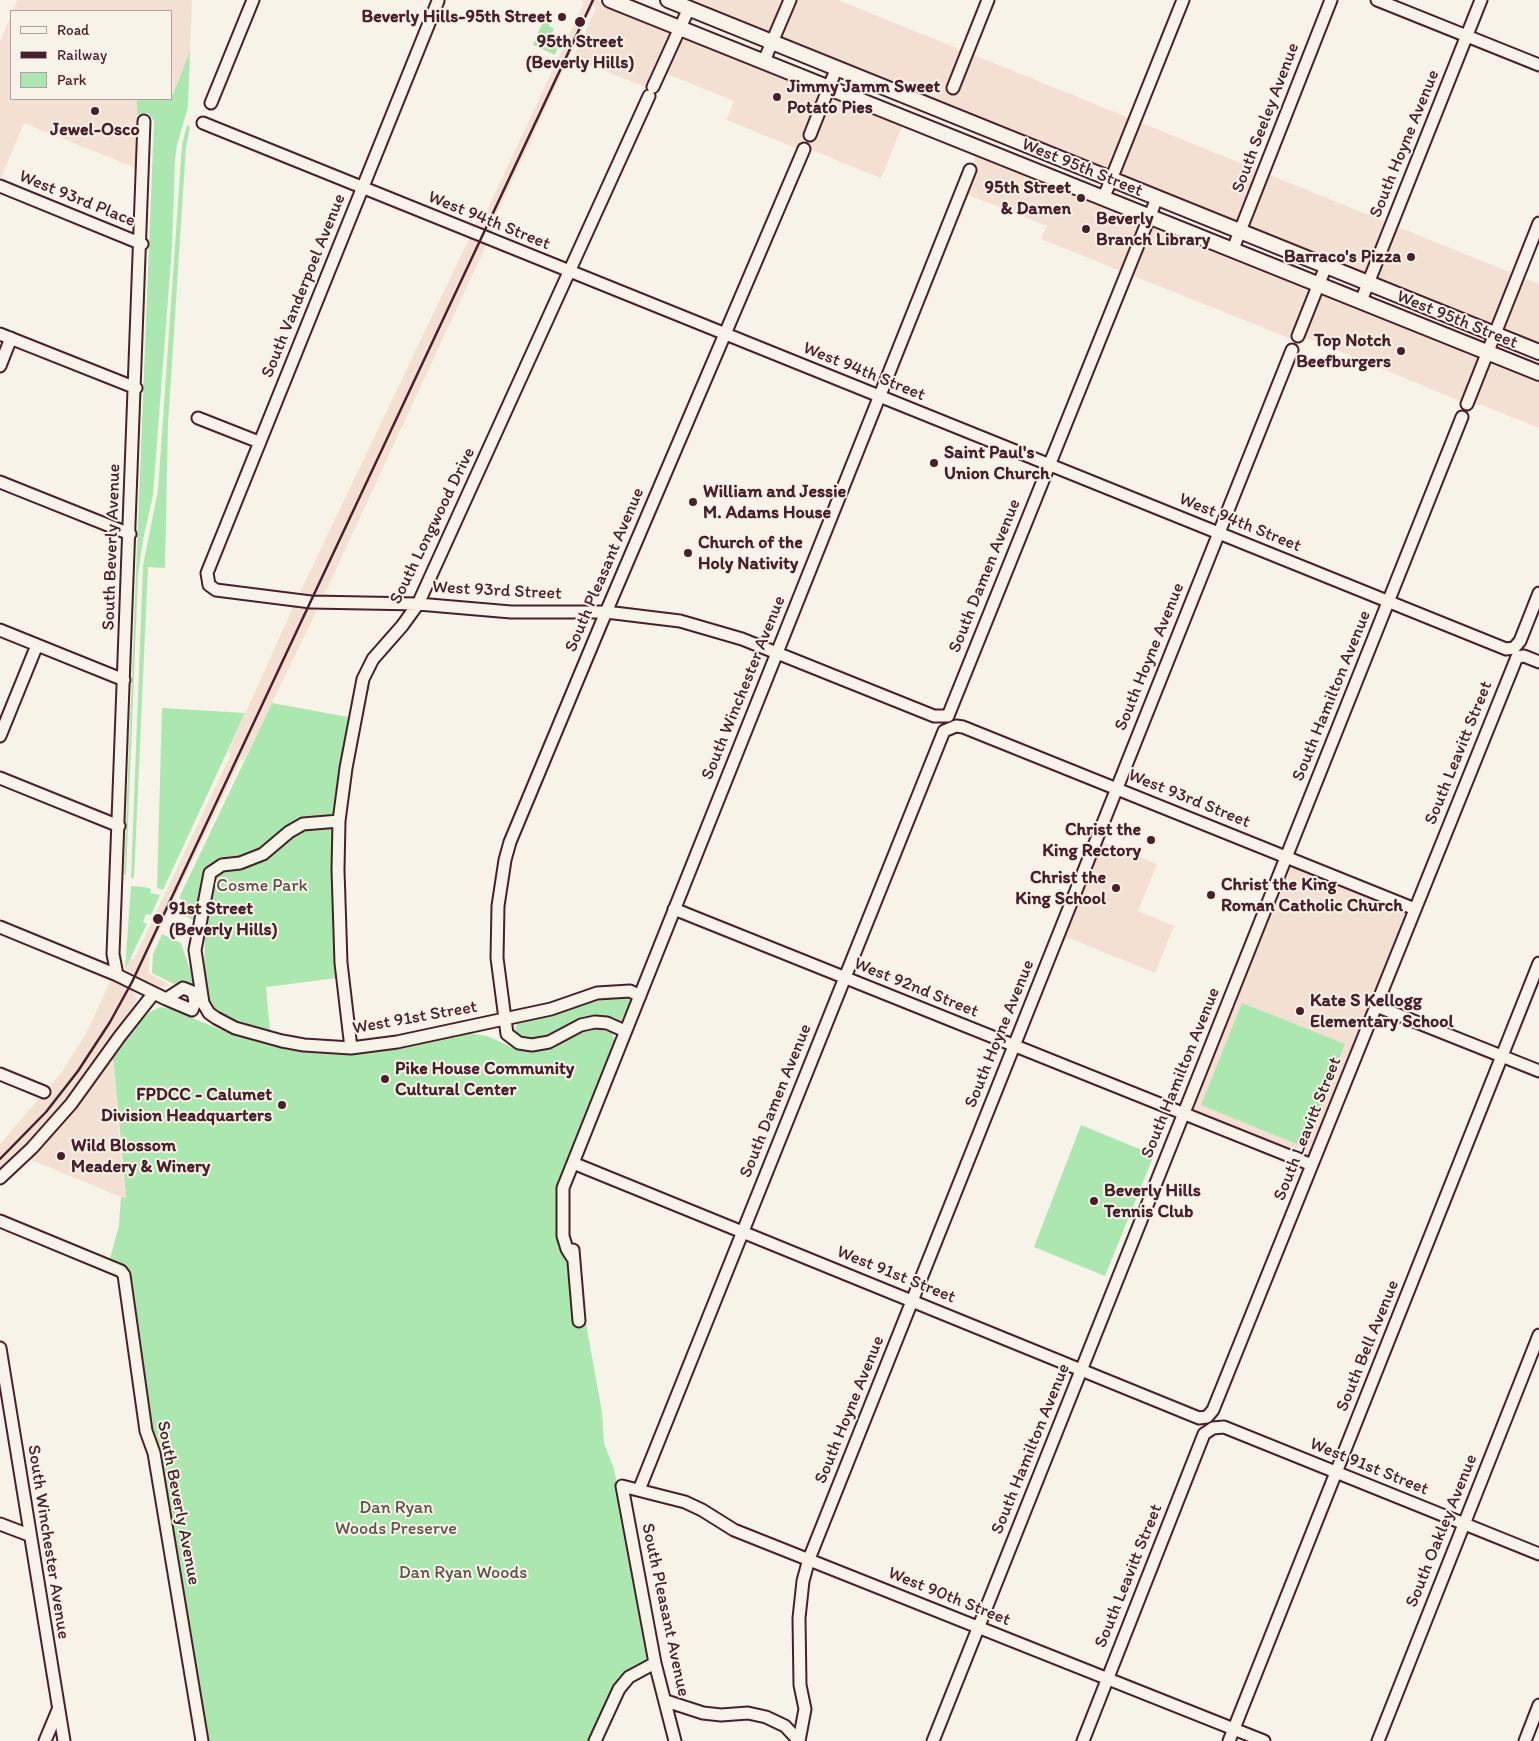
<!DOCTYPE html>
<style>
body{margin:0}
#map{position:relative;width:1539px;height:1741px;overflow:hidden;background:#f7f3e8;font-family:Itim,sans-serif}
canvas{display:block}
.legend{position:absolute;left:10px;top:10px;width:162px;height:90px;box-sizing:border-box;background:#f7f3e8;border:1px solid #b29e9c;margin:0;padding:6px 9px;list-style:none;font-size:15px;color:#4a1f2b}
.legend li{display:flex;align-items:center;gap:10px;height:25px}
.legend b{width:25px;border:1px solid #b29e9c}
</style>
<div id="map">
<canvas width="1539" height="1741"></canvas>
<ul class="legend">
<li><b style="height:6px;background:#f7f3e8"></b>Road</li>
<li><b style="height:6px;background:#4a1f2b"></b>Railway</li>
<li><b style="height:14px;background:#abe8af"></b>Park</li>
</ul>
</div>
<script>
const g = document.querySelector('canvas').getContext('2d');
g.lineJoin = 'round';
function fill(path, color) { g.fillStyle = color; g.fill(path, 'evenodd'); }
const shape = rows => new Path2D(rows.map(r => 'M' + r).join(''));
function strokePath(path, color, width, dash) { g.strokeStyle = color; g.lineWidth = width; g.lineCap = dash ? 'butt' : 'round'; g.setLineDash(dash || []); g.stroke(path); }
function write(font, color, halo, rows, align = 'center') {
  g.font = font + ' Itim,sans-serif'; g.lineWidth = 4; g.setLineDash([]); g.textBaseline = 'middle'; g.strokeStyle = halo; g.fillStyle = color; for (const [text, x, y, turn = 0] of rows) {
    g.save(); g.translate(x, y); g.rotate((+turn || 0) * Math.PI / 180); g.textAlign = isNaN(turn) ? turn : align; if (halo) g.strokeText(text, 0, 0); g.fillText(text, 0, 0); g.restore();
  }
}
fill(shape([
 [17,0,192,0,190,51,173,94,171,11,13,11],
 [581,0,596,0,903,124,881,178,812,150,810,154,727,120,734,101,667,74,658,92,573,58,596,8,593,6,492,224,495,226,319,606,244,760,241,759,149,952,149,973,171,986,158,987,125,969,130,958,134,959,231,754,228,752,294,605,479,218,483,219,584,3],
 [679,0,838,0,1539,284,1539,346],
 [11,15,11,99,137,99,139,169,24,123,0,180,0,42],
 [977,153,1539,380,1539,428,1482,405,1467,404,1313,340,1298,336,1289,338,1041,239,1047,226,961,192],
 [1102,842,1157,864,1138,911,1174,926,1155,973,1064,936],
 [1291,866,1407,912,1309,1157,1193,1110],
 [111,979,128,986,134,993,137,1000,136,1005,68,1099,31,1141,0,1171,0,1144,62,1072,88,1030],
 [113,1056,121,1158,126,1199,29,1159,81,1101]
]), '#f3e0d2');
fill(shape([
 [544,19,550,22,549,26,554,28,552,34,561,38,555,55,533,45],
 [190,51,188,107,177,145,175,160,172,247,153,495,143,540,138,575,126,875,124,874,154,121,148,113,137,115,137,99,171,99,171,93,173,94],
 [187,125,190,127,186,147,168,424,165,568,148,567,134,878,131,878,143,566,158,490,182,145],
 [272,703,348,717,336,800,332,858,333,945,337,978,266,987,270,1031,223,1017,213,1012,207,1003,204,980,205,926,177,912,183,900,179,898],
 [162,708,245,713,163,890,157,888],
 [131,886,145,887,151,889,150,893,160,895,151,915,146,914,143,922,147,924,125,969],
 [162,934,181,943,198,993,189,983,179,982,174,984,152,973,153,954],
 [624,997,629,998,630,1003,620,1023,543,1039,524,1039,515,1035,514,1031,518,1022,555,1015,584,1002],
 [1242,1003,1345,1044,1304,1147,1201,1105],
 [160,1007,171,1009,226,1032,261,1042,320,1053,343,1053,403,1048,468,1033,487,1036,514,1048,540,1050,588,1030,600,1029,612,1033,615,1041,559,1185,571,1264,574,1323,586,1324,602,1412,604,1443,614,1469,650,1655,648,1659,627,1671,616,1684,590,1741,207,1741,160,1455,150,1422,129,1271,126,1266,110,1259,119,1225,121,1197,126,1198,113,1056,130,1032,150,1012],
 [1081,1125,1154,1155,1105,1276,1034,1247]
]), '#abe8af');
const minor = shape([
 [1377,0,1539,65],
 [438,1,207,573,209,585,216,590,311,602,418,604,511,612,606,612,680,621,742,639,934,716,948,716,1157,198],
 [764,61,790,0],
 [653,87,689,8],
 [953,88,988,0],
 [211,103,253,0],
 [203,123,1506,649,1514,648,1520,641,1539,593],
 [810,135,837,67],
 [0,186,142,244],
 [1104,197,1183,0],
 [1233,249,1331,0],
 [1361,301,1481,0],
 [0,334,136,388],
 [1298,336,1326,266],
 [0,366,11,338],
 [1467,404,1539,223],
 [198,418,259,442],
 [0,482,130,534],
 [0,630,124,680],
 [0,736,37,645],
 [0,778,119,826],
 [339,821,303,824,289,832,263,854,240,863,222,865,210,873,195,950,203,1003,209,1013,216,1018,235,1028,282,1041,304,1045,351,1048,397,1042,551,1009,597,993,630,991,640,996],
 [674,909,1312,1165],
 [0,927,117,975,166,999,192,1010,195,1002,193,992,183,988,166,999],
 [117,975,113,954,144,121],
 [1376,1006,1539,1071],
 [625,1031,607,1023,595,1022,581,1025,549,1042,532,1045,519,1043,507,1034,497,958,498,906,505,860,510,842,601,624,804,149],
 [351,1048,341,963,338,870,339,821,346,768,363,679,373,659,402,626,418,604,649,96],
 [0,1074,44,1092],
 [573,1163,1199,1418,1207,1417,1213,1410,1517,657,1524,656,1539,662],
 [0,1178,32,1148,71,1104,120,1036,154,993],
 [0,1221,121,1271,124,1275,146,1431,154,1453,202,1741],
 [573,1250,579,1321],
 [572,1257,567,1249,563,1236,563,1188,970,170],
 [0,1348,64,1741],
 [639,1490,944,731,956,726,963,727,1415,909],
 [0,1524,29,1535],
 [666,1701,703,1713,721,1715,748,1713,766,1717,785,1726,799,1741],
 [45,1741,58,1710],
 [595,1741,619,1689,629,1677,655,1663],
 [675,1741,655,1663,622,1486,685,1502,702,1510,734,1530,1264,1741],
 [799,1741,805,1709,800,1685,799,1618,803,1581,809,1559,1292,350],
 [933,1741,1462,417],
 [1083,1741,1204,1434,1213,1428,1224,1427,1539,1554],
 [1229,1741,1539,963],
 [1378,1741,1539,1335],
 [1525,1741,1539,1705]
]);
const major = shape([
 [610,0,1539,373],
 [668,0,1539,352]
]);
strokePath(minor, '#4a1f2b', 15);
strokePath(major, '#4a1f2b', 18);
strokePath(minor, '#f7f3e8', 11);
strokePath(major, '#f7f3e8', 14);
strokePath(shape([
 [0,1159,46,1112,78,1071,110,1022,132,982,593,0]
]), '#4a1f2b', 2.5);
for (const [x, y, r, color] of [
 [562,17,5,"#4a1f2b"],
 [580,22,6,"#4a1f2b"],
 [777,97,5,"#4a1f2b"],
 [95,111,5,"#4a1f2b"],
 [1081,198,5,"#4a1f2b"],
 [1086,229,5,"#4a1f2b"],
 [1411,257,5,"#4a1f2b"],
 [1401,351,5,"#4a1f2b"],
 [934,463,5,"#4a1f2b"],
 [693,502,5,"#4a1f2b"],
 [688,553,5,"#4a1f2b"],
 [1151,840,5,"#4a1f2b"],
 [1116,888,5,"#4a1f2b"],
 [1211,895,5,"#4a1f2b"],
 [158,919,6,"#4a1f2b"],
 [1300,1011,5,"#4a1f2b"],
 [385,1079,5,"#4a1f2b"],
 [282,1105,5,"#4a1f2b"],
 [61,1156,5,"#4a1f2b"],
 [1094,1201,5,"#4a1f2b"]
]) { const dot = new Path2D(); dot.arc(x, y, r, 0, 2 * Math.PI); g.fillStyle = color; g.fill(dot); strokePath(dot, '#f7f3e8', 2); }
write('bold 18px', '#4a1f2b', '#f7f3e8', [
 ["Beverly Hills-95th Street",552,17,"right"],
 ["95th Street",580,42,"center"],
 ["(Beverly Hills)",580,63,"center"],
 ["Jimmy Jamm Sweet",787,87],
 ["Potato Pies",787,108],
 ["Jewel-Osco",95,130,"center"],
 ["95th Street",1071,188,"right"],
 ["& Damen",1071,209,"right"],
 ["Beverly",1096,219],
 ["Branch Library",1096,240],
 ["Barraco's Pizza",1401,257,"right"],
 ["Top Notch",1391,341,"right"],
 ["Beefburgers",1391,362,"right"],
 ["Saint Paul's",944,453],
 ["Union Church",944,474],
 ["William and Jessie",703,492],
 ["M. Adams House",703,513],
 ["Church of the",698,543],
 ["Holy Nativity",698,564],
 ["Christ the",1141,830,"right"],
 ["King Rectory",1141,851,"right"],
 ["Christ the",1106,878,"right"],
 ["King School",1106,899,"right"],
 ["Christ the King",1221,885],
 ["Roman Catholic Church",1221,906],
 ["91st Street",169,909],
 ["(Beverly Hills)",169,930],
 ["Kate S Kellogg",1310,1001],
 ["Elementary School",1310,1022],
 ["Pike House Community",395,1069],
 ["Cultural Center",395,1090],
 ["FPDCC - Calumet",272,1095,"right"],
 ["Division Headquarters",272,1116,"right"],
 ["Wild Blossom",71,1146],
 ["Meadery & Winery",71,1167],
 ["Beverly Hills",1104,1191],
 ["Tennis Club",1104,1212]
], 'left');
write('18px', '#4a1f2b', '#f7f3e8', [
 ["South Seeley Avenue",1266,118,-69],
 ["South Hoyne Avenue",1405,144,-68],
 ["West 95th Street",1082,168,22],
 ["West 93rd Place",77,199,22],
 ["West 94th Street",489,221,22],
 ["South Vanderpoel Avenue",304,286,-68],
 ["West 95th Street",1457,320,22],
 ["West 94th Street",864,372,22],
 ["West 94th Street",1240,523,22],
 ["South Longwood Drive",433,526,-64],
 ["South Beverly Avenue",112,547,-88],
 ["South Pleasant Avenue",605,570,-67],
 ["South Damen Avenue",985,576,-68],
 ["West 93rd Street",497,591,3],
 ["South Hoyne Avenue",1150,657,-68],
 ["South Winchester Avenue",744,688,-68],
 ["South Hamilton Avenue",1332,696,-68],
 ["South Leavitt Street",1459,753,-68],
 ["West 93rd Street",1189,799,22],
 ["West 92nd Street",916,988,22],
 ["West 91st Street",415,1018,-10],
 ["South Hoyne Avenue",1000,1034,-68],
 ["South Hamilton Avenue",1181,1073,-68],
 ["South Damen Avenue",776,1101,-68],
 ["South Leavitt Street",1308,1129,-68],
 ["West 91st Street",896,1275,22],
 ["South Bell Avenue",1368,1346,-68],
 ["South Hoyne Avenue",850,1410,-68],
 ["South Hamilton Avenue",1031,1449,-68],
 ["West 91st Street",1369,1467,22],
 ["South Beverly Avenue",178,1503,79],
 ["South Oakley Avenue",1442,1531,-68],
 ["South Winchester Avenue",48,1542,81],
 ["South Leavitt Street",1129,1576,-68],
 ["West 90th Street",949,1597,22],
 ["South Pleasant Avenue",665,1610,78]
]);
write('18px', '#62514c', '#f7f3e8', [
 ["Cosme Park",262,886],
 ["Dan Ryan",396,1508],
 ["Woods Preserve",396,1529],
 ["Dan Ryan Woods",463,1573]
]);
</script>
